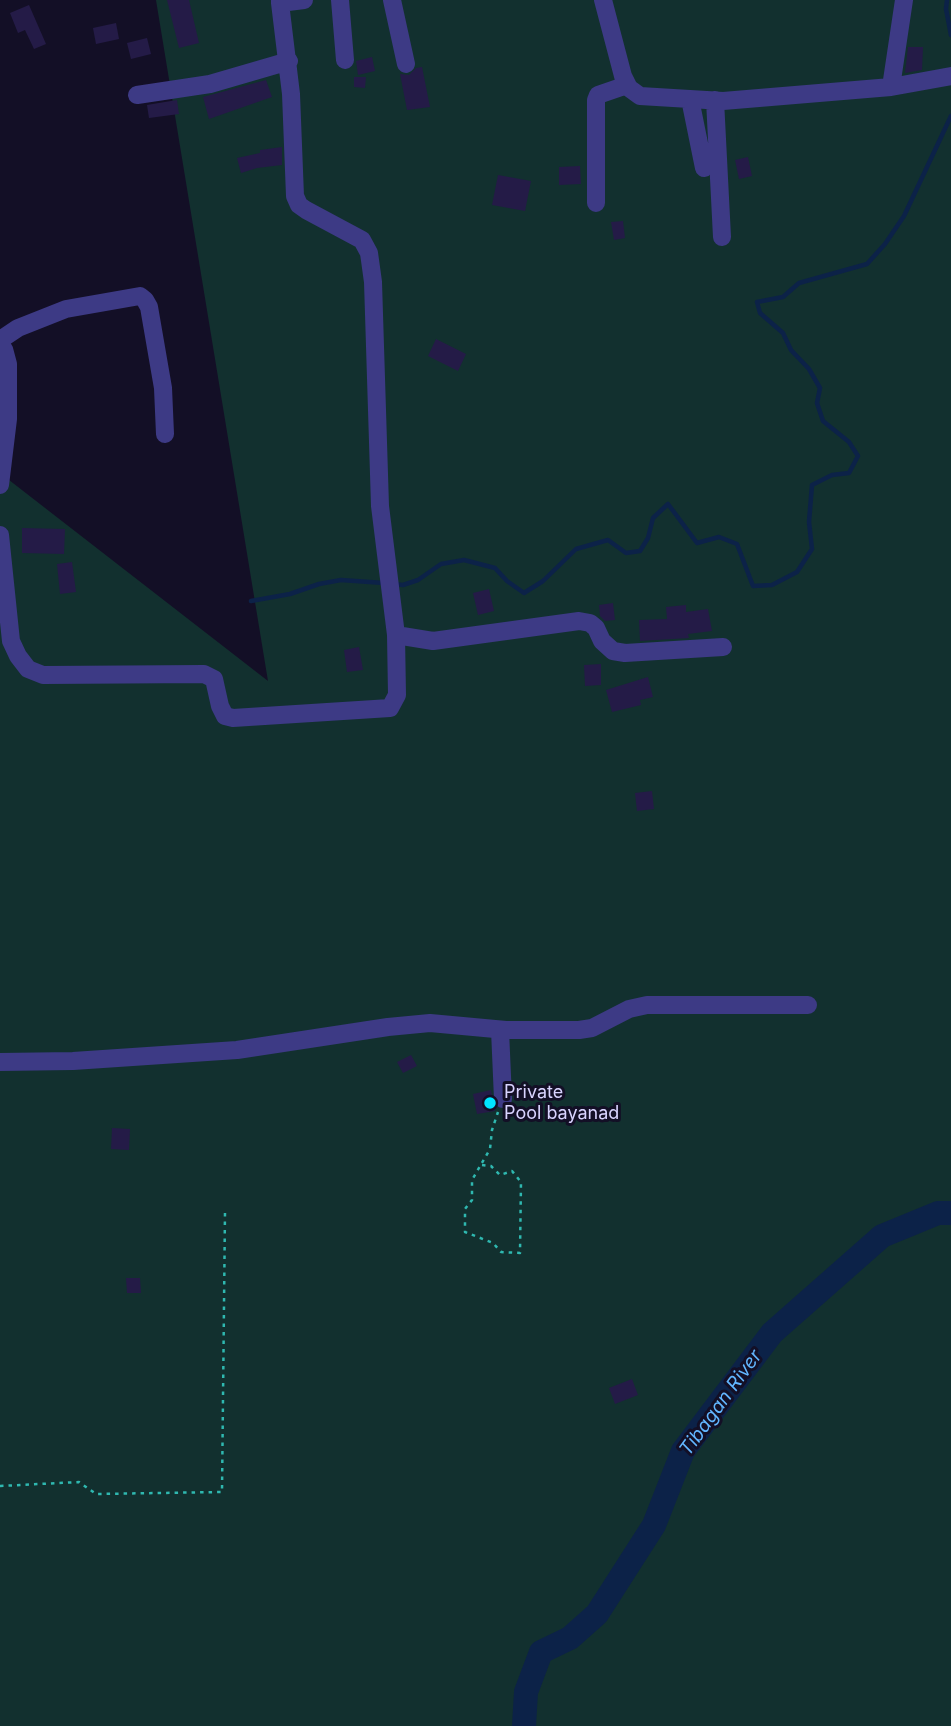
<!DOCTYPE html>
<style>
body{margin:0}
canvas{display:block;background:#130f26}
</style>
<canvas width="951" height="1726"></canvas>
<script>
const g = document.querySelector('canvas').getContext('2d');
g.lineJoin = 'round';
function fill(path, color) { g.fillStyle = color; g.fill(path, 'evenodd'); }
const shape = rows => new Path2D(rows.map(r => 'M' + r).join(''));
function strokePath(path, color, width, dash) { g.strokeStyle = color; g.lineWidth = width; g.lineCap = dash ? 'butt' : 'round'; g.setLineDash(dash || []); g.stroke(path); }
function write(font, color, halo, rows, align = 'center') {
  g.font = font + ' Inter,sans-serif'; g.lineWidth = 6; g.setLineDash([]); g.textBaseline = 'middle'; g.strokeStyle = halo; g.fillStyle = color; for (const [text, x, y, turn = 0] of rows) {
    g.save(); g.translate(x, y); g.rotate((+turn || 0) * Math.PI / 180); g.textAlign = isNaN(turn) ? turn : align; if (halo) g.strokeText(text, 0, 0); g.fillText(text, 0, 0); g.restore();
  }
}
fill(shape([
 [156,0,951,0,951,1726,0,1726,0,473,268,681]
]), '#12302f');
strokePath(shape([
 [947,0,946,9,951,35],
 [393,584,403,585,418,580,441,564,464,560,495,568,507,581,524,593,543,581,576,549,608,540,626,553,640,551,648,538,653,518,668,504,697,543,719,537,737,544,753,586,772,585,797,572,812,549,809,522,812,485,832,475,849,473,858,456,849,442,823,421,817,403,820,388,809,369,791,350,783,333,760,313,757,302,783,297,799,283,867,264,885,244,904,216,951,116],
 [251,601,290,594,319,584,341,580,384,583]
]), '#0c2248', 4.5);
strokePath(shape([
 [524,1726,526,1692,541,1652,570,1638,597,1614,654,1525,683,1451,772,1333,882,1236,938,1213,951,1213]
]), '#0c2248', 24);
fill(shape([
 [167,0,189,0,199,43,179,48],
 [29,5,46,44,34,49,25,30,18,33,10,13],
 [116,23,119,39,96,44,93,28],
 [147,38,151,54,131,59,127,43],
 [908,47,923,47,922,70,905,73],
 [372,57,375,71,358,75,356,61],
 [422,67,430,107,407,110,400,74,409,75,416,68],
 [354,77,366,77,365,88,354,87],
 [266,80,272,97,209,119,203,97],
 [177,100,179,114,149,118,147,105],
 [282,147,282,165,257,168,241,173,237,158,260,153,260,150],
 [748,157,752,176,739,179,735,160],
 [580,166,581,184,559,185,559,167],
 [498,175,531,181,525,211,492,205],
 [623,221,625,238,614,240,611,222],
 [436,339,466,354,458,371,428,356],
 [22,528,65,529,64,554,22,553],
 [72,562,76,592,60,594,57,564],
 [489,589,494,611,478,615,473,593],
 [613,603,615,620,605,621,600,616,599,605],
 [686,605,686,612,708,609,712,631,688,634,689,638,640,641,639,620,667,619,666,607],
 [359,647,363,670,347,672,344,650],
 [601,664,601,685,585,686,584,665],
 [648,677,653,697,640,700,641,705,612,712,606,690],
 [652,791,654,809,637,811,635,793],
 [411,1055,417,1066,403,1073,397,1062],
 [491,1090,495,1111,477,1114,473,1094],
 [590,1106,591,1122,580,1122,579,1107],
 [112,1128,130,1129,129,1150,111,1149],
 [126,1278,140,1278,141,1293,127,1293],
 [632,1379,638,1395,615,1404,609,1388]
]), '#241b47');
strokePath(shape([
 [482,1165,491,1166,500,1175,512,1171,521,1182,520,1253,501,1252,493,1243,465,1232,465,1209,472,1200,472,1180,490,1149,492,1130,498,1112],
 [0,1486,79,1482,96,1494,222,1492,225,1212]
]), '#2fb8b0', 2.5, [3.5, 5]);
strokePath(shape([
 [280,0,280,3,304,0],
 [340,0,345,60],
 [392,0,406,64],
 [603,0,623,76,629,88,640,96,723,101,891,87,951,76],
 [891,87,904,0],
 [137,95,210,84,289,61],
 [690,99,704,168],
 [715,100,722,237],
 [596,203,596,100,598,95,627,85],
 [0,340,18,328,66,309,140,296,145,300,149,307,163,388,165,434],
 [0,347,4,349,8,364,8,419,0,485],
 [0,535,11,641,18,656,28,669,43,675,204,674,214,679,220,706,225,716,233,718,390,708,397,695,396,635,380,506,373,282,369,253,362,240,306,210,299,205,295,196,291,94,280,3],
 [396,635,433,641,579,621,590,623,596,628,602,641,613,651,625,653,723,647],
 [500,1030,503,1099],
 [0,1062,73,1061,237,1050,388,1027,430,1023,506,1030,579,1030,592,1028,629,1009,647,1005,808,1005]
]), '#3d3a85', 18);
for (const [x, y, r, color] of [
 [490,1103,7,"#00e5ff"]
]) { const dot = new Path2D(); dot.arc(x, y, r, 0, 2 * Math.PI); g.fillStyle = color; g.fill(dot); strokePath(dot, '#130f26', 2.5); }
write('18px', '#d9d4ff', '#130f26', [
 ["Private",504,1093],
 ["Pool bayanad",504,1114]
], 'left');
write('italic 19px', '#62b6ff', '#130f26', [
 ["Tibagan River",721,1403,-54]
]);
</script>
